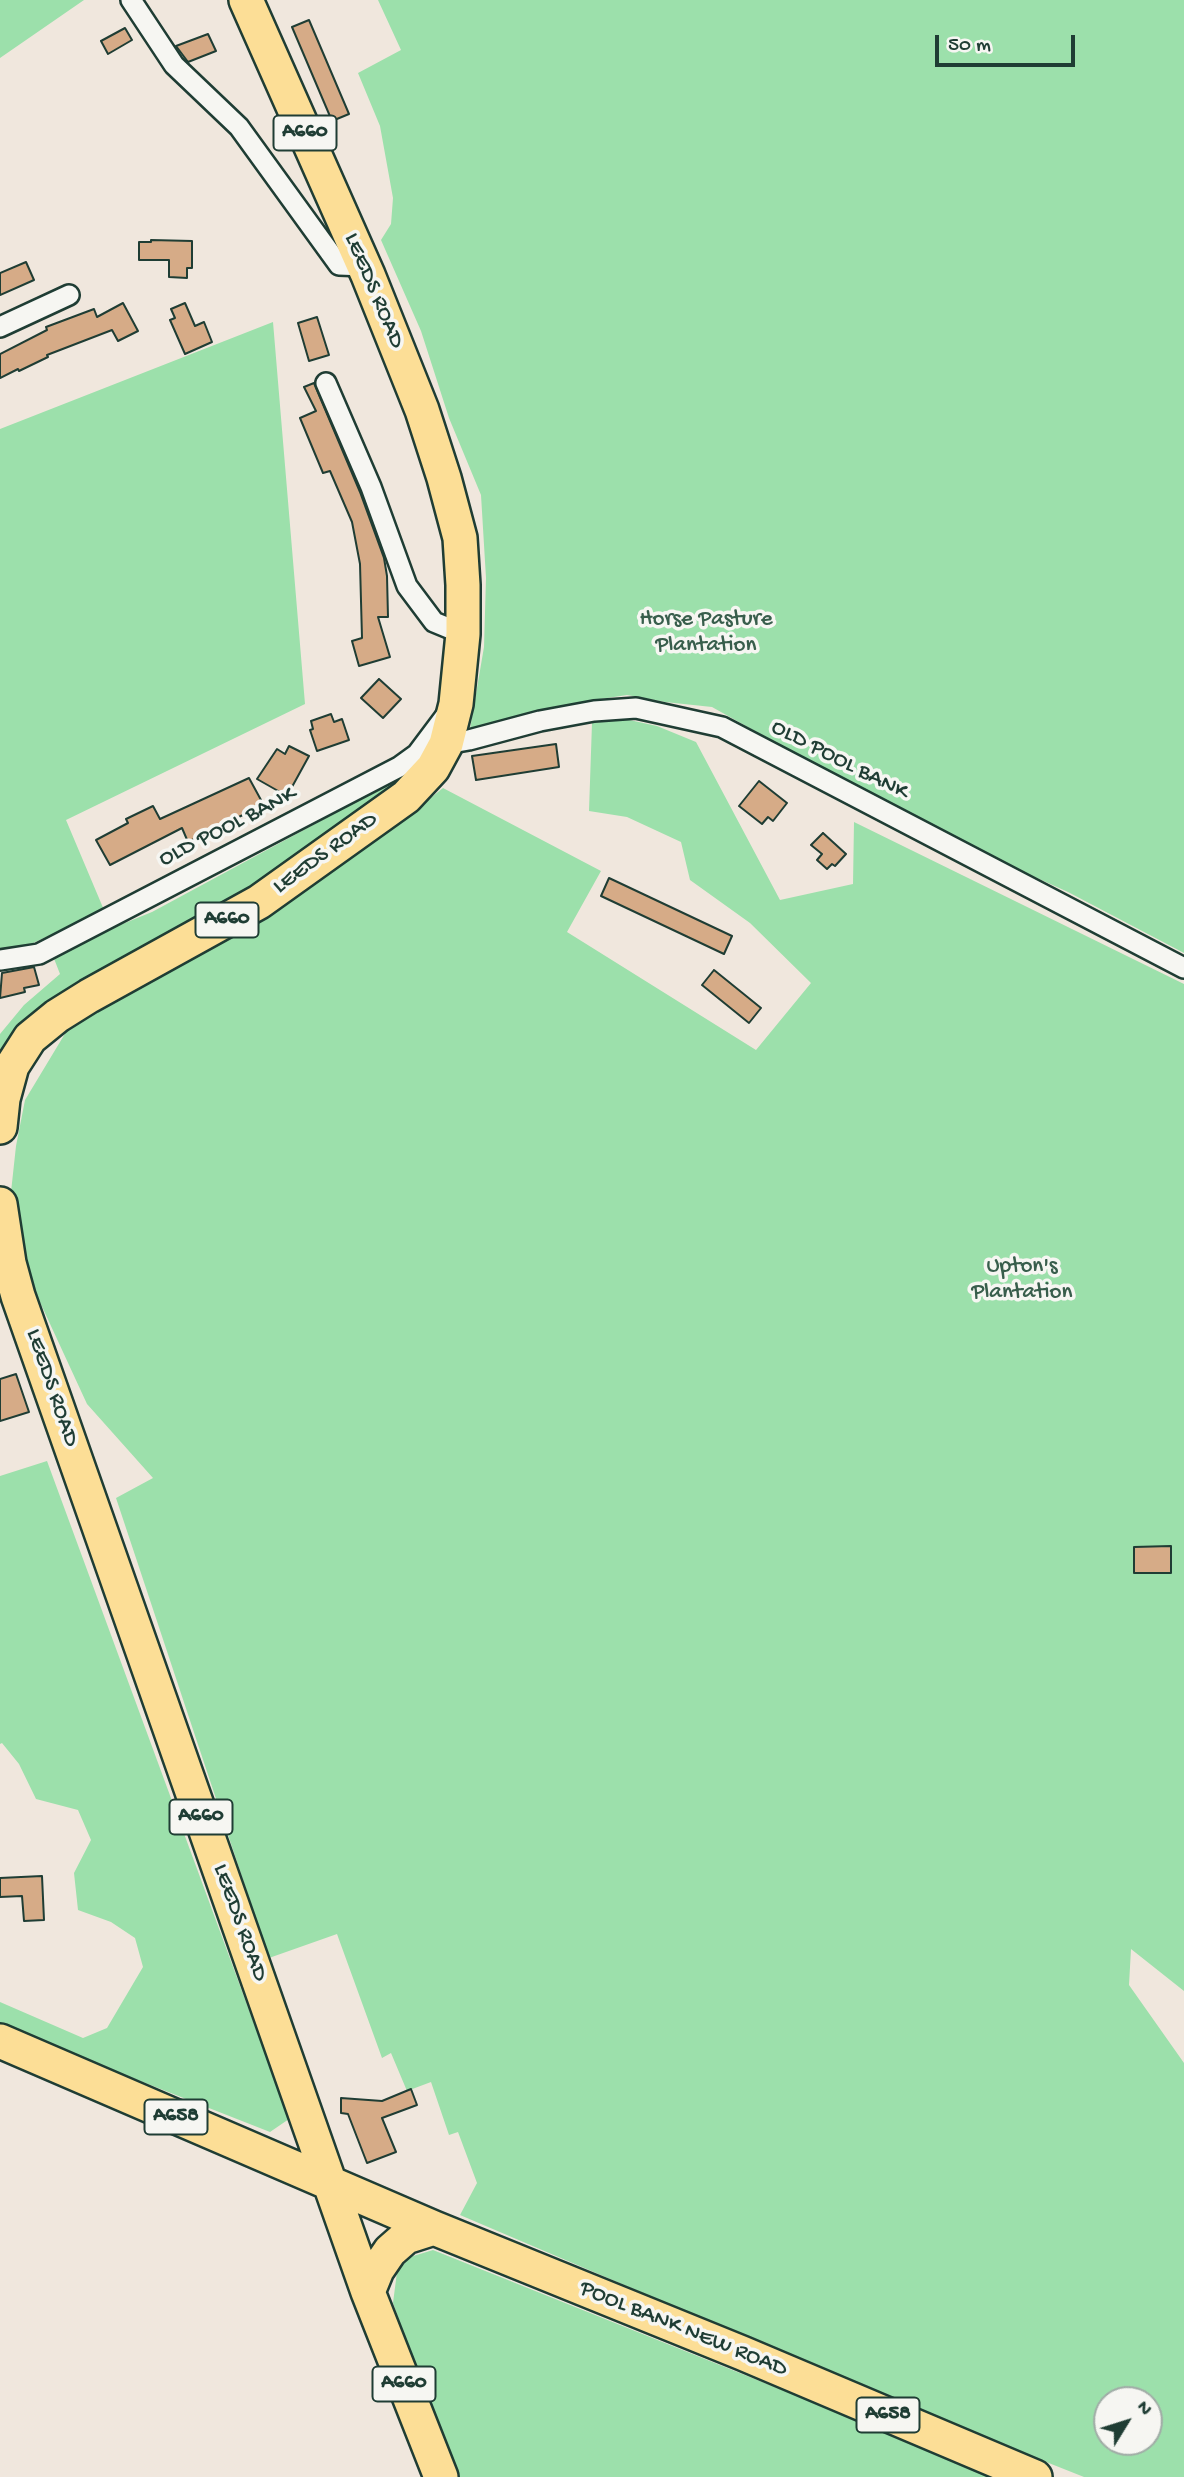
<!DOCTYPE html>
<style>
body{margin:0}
#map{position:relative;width:1184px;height:2477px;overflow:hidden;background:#f0e7dd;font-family:"Gochi Hand",sans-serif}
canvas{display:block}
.north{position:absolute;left:1093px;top:2386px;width:70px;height:70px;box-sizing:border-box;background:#f6f6f2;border:2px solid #a0aca6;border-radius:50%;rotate:52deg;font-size:19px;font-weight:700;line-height:28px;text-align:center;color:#1f3d34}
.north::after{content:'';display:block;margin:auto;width:24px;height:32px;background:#1f3d34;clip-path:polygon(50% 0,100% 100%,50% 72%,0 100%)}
.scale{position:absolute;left:935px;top:35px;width:140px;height:32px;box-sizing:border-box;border:4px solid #1f3d34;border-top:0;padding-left:9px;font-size:21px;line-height:24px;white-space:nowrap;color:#1f3d34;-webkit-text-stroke:5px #f6f6f2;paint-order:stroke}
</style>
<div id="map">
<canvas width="1184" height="2477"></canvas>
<div class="north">N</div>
<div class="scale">50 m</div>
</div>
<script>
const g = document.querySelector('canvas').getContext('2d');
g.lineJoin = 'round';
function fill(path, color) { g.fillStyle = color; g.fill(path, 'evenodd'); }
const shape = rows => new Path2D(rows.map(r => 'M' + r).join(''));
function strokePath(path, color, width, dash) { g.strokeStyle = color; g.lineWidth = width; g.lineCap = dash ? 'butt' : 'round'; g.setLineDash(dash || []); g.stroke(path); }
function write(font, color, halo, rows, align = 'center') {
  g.font = font + ' "Gochi Hand",sans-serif'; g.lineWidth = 7; g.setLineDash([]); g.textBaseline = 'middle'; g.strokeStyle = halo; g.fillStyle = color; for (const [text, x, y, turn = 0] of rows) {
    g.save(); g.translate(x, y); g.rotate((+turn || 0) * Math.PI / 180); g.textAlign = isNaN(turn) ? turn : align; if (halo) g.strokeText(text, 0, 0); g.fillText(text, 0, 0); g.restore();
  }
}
fill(shape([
 [0,0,84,0,0,58],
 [378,0,1184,0,1184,953,1068,892,939,834,712,707,665,702,627,695,581,702,497,723,474,733,470,729,484,647,486,578,481,495,449,418,421,331,381,240,391,224,393,198,380,126,358,73,401,50],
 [273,322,305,704,66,820,104,910,16,951,0,953,0,429],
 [625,719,657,726,696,742,780,900,853,884,854,822,1184,984,1184,1991,1131,1949,1129,1985,1184,2063,1184,2477,1084,2477,943,2421,460,2215,477,2183,458,2132,449,2135,431,2082,407,2091,391,2053,382,2058,337,1934,269,1958,116,1498,153,1478,87,1404,27,1274,11,1192,16,1146,25,1100,66,1032,131,989,379,839,443,788,601,871,567,932,756,1050,811,983,750,923,690,880,681,842,627,817,589,811,592,723],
 [1107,2400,1149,2400,1149,2442,1107,2442],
 [402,777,406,784,0,1069,0,1034,24,1005,60,974,53,956,73,944,152,912],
 [47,1461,289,2119,270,2132,69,2053,0,2023,0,2002,83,2038,107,2028,143,1967,135,1938,111,1922,78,1910,74,1873,91,1840,78,1810,36,1799,19,1764,2,1743,0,1744,0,1476],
 [433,2250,867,2424,990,2477,455,2477,393,2303,397,2272,410,2257]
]), '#9ce0ab');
const building = shape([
 [309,20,349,114,332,121,292,27,309,20],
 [125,28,132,40,108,54,101,41,125,28],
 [208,34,216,51,188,62,176,46,208,34],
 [151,240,192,241,192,268,187,268,187,278,169,277,169,260,139,260,139,242,151,242,151,240],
 [26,262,34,280,0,295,0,273,26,262],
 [123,303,138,331,118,341,112,330,47,355,48,357,19,371,18,369,0,378,0,354,47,330,46,327,94,309,97,317,123,303],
 [185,303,195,326,204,322,212,342,185,354,170,320,175,318,171,309,185,303],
 [317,317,329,355,309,361,298,323,317,317],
 [314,383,360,492,384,558,387,576,388,617,378,617,390,657,359,666,352,641,362,638,360,564,352,522,330,471,323,473,300,418,316,411,304,387,314,383],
 [379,679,401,699,383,718,361,698,379,679],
 [331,714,334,722,342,719,349,740,317,751,310,730,313,729,311,721,331,714],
 [556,744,559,767,476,780,472,756,556,744],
 [289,746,309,756,287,796,257,779,277,749,285,754,289,746],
 [249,778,261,800,261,806,188,842,182,828,110,865,96,840,128,823,126,819,153,806,160,819,249,778],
 [759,781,787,803,773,821,768,817,762,824,739,806,759,781],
 [823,833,846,854,835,866,832,864,827,869,817,860,822,854,811,845,823,833],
 [609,878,732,936,724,954,601,896,609,878],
 [34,967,39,985,24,988,25,992,0,998,2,973,34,967],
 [714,970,761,1008,749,1023,702,985,714,970],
 [16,1374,29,1412,0,1421,0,1379,16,1374],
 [1171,1546,1171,1573,1134,1573,1134,1547,1171,1546],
 [42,1876,44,1920,24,1921,22,1896,0,1897,0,1878,42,1876],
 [411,2089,417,2105,382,2118,396,2152,367,2163,348,2114,341,2113,341,2098,382,2101,411,2089]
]);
fill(building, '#d6ab87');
strokePath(building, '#1f3d34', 2);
const minor = shape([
 [131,0,174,65,239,127,339,265,364,266],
 [0,327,69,295],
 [326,383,371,487,407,586,434,622,463,634],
 [446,744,469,740,540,721,594,711,636,708,722,727,1184,968],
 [0,960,39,954,399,767,417,754,447,714]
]);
const trunk = shape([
 [0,1127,3,1099,12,1066,30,1038,57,1016,89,996,259,902,406,797,433,768,446,744,456,704,463,634,463,585,460,538,444,478,422,410,368,275,246,0],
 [0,1204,9,1263,18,1296,368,2292,441,2477],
 [0,2041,434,2228,742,2353,1035,2477],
 [368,2292,377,2270,390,2251,406,2237,434,2228]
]);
strokePath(minor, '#1f3d34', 24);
strokePath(trunk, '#1f3d34', 38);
strokePath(minor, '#f6f6f2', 19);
strokePath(trunk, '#fcde96', 33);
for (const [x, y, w] of [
 [305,133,63],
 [227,920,63],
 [201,1817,63],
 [176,2117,63],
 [404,2384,63],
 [888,2415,63]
]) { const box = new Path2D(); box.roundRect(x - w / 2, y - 17.5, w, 35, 5); g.fillStyle = '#f6f6f2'; g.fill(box); strokePath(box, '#1f3d34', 2); }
write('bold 21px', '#1f3d34', null, [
 ["A660",305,133],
 ["A660",227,920],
 ["A660",201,1817],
 ["A658",176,2117],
 ["A660",404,2384],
 ["A658",888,2415]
]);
write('23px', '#1f3d34', '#f6f6f2', [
 ["LEEDS ROAD",373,291,67],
 ["OLD POOL BANK",839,761,27],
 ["OLD POOL BANK",228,828,-27],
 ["LEEDS ROAD",326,854,-36],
 ["LEEDS ROAD",51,1388,71],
 ["LEEDS ROAD",239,1923,70],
 ["POOL BANK NEW ROAD",683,2330,22]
]);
write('23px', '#385e4c', '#f6f6f2', [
 ["Horse Pasture",706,620],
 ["Plantation",706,646],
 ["Upton's",1022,1267],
 ["Plantation",1022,1293]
]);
</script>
